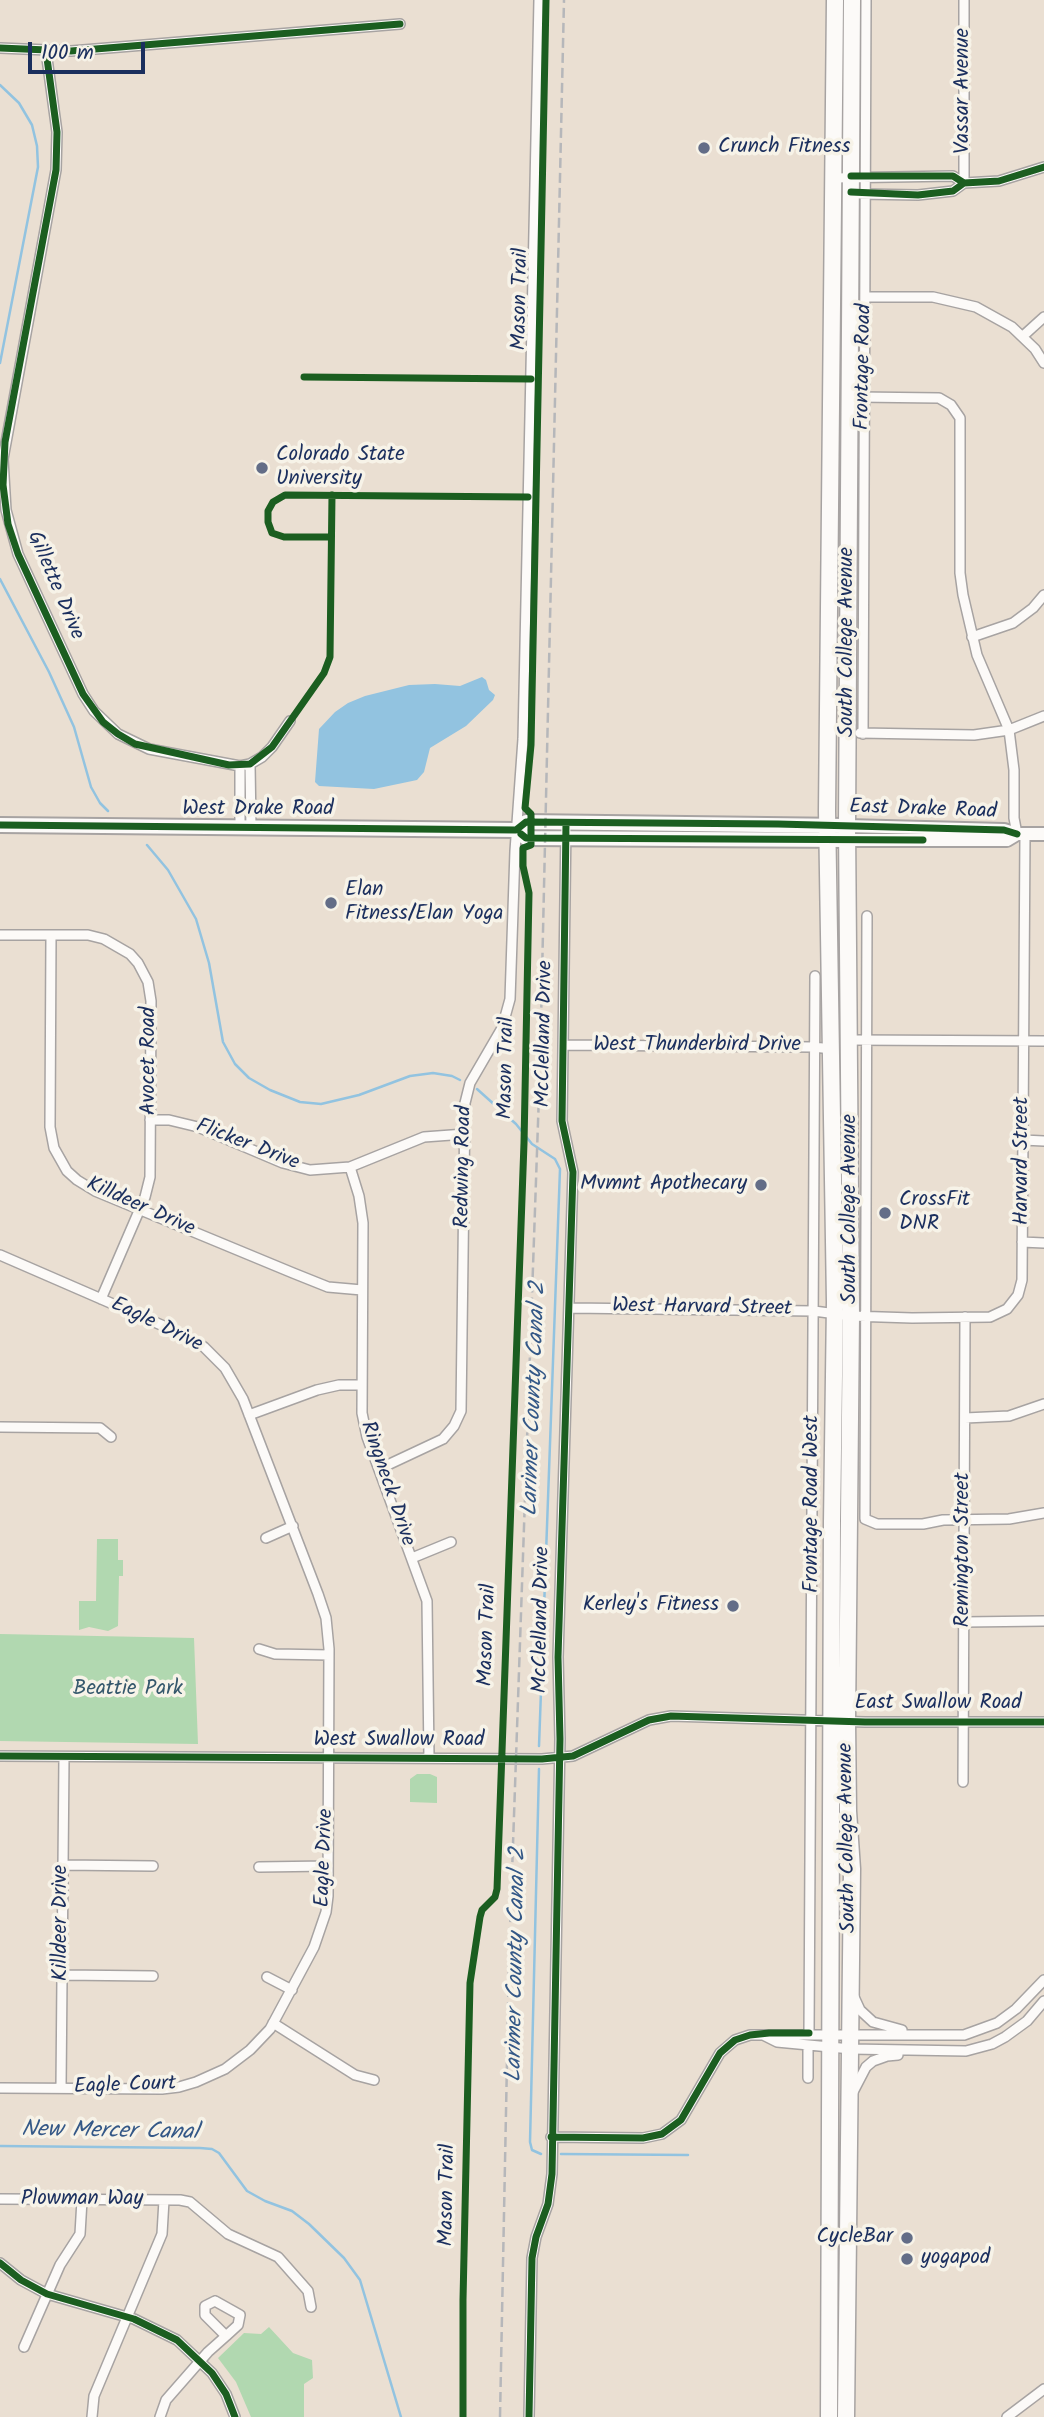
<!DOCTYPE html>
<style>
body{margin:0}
#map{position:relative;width:1044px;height:2417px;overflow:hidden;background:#eadfd2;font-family:Kalam,sans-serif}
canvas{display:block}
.scale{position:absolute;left:28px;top:42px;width:117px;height:32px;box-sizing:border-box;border:4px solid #1b2f5e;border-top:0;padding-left:9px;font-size:21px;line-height:24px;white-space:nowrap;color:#1b2f5e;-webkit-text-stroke:5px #f7f3e8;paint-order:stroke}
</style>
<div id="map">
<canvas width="1044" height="2417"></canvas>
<div class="scale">100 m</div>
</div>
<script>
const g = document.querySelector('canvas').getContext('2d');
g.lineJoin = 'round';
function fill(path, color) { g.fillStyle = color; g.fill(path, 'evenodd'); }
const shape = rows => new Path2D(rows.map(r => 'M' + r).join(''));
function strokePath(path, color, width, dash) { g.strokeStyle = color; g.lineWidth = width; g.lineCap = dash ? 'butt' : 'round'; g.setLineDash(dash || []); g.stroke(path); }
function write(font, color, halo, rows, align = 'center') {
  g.font = font + ' Kalam,sans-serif'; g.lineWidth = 7; g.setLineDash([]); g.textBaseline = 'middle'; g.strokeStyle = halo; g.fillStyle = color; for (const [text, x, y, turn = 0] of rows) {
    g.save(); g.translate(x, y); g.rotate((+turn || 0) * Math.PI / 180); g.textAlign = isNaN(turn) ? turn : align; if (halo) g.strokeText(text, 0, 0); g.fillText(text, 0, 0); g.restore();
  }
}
fill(shape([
 [97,1539,118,1539,118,1560,123,1560,123,1576,119,1576,118,1626,108,1631,89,1627,79,1630,79,1601,96,1601],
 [0,1634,194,1638,198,1744,0,1741],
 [417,1774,430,1774,437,1777,437,1803,410,1802,410,1779],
 [269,2327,293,2353,312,2360,313,2378,304,2384,304,2417,251,2417,236,2382,218,2358,244,2333,261,2334]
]), '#b1d8b0');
fill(shape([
 [482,677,486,680,489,690,495,695,493,700,466,726,430,748,424,772,417,780,374,789,319,786,315,782,319,729,335,712,348,703,365,696,409,685,435,684,460,686]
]), '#92c3e0');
strokePath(shape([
 [0,85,19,103,32,125,37,146,38,167,0,363],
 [0,579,49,672,74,727,91,787,100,803,108,811],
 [147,845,168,870,196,919,209,963,223,1042,235,1064,249,1078,270,1090,300,1102,321,1104,359,1095,410,1076,433,1073,452,1076,460,1080],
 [477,1089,516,1124,532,1144,555,1159,560,1169,539,1746],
 [539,1769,530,2142,532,2150,541,2154],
 [0,2146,200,2148,212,2149,219,2153,247,2191,265,2201,292,2211,309,2224,344,2258,360,2280,401,2417],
 [561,2154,688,2155]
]), '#92c3e0', 2.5);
const street = shape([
 [0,48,71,51,400,24],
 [46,51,57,132,56,170,3,459,6,510,18,554,83,694,94,711,118,734,149,749,240,766,250,764,262,757,272,747,290,721],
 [833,178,953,176,964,183,999,181,1044,167],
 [964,183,964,0],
 [860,194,918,195,953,191,964,183],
 [865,297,933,297,976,307,1012,327,1035,349,1044,363],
 [1023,336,1044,317],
 [858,397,939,398,951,405,960,418,960,573,963,595,977,655,1009,730,1014,770,1014,818,1017,834],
 [972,637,1013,623,1033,608,1044,595],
 [860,733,974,735,1009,730,1044,716],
 [863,734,866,0],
 [250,764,251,828],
 [240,828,240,766],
 [867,916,865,1519,877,1524,923,1524,943,1520,1009,1519,1044,1513],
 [0,935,88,935,104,939,130,954,138,963,148,982,151,1001,150,1177,145,1197,101,1299],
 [51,935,50,1127,54,1148,67,1171,77,1180,95,1191,293,1273,328,1287,362,1290],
 [850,1040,1044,1041],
 [563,1045,814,1047,831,1049],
 [150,1120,169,1120,198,1127,283,1163,310,1170,350,1167,424,1137,465,1134],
 [1023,1140,1044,1141],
 [350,1167,359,1196,363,1223,362,1413,367,1437,427,1601,429,1758],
 [1022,1242,1044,1243],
 [0,1255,182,1334,204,1347,225,1368,243,1399,318,1594,326,1618,329,1649,328,1896,326,1912,314,1947,270,2029,250,2050,225,2069,196,2082,179,2087,162,2089,0,2088],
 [570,1308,814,1311,851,1316,912,1318,990,1317,1007,1309,1018,1295,1022,1280,1025,834],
 [249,1415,317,1390,339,1385,362,1385],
 [965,1418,1009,1416,1044,1404],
 [0,1427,100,1428,111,1437],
 [379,1469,443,1439,454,1426,461,1411,465,1103,470,1083,502,1028,510,999,515,851,523,739,539,0],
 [266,1538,293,1526],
 [412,1558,451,1542],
 [964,1622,1044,1621],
 [259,1649,275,1654,329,1655],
 [0,1756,542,1759,573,1756,649,1720,671,1716,865,1722,1044,1722],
 [963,1782,965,1317],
 [62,1865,153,1866],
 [259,1867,328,1866],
 [62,1975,153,1976],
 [267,1977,292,1990],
 [854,1997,860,2010,873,2022,902,2030],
 [273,2023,355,2075,374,2080],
 [809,2033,815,976],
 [763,2035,777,2042,851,2049,966,2051,992,2044,1005,2037,1027,2021,1044,2001],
 [808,2045,808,2078],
 [61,2088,64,1757],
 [853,2092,866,2067,873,2061,887,2056,898,2055],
 [551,2137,643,2138,662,2134,681,2120,720,2053,735,2040,750,2035,964,2035,997,2023,1016,2009,1044,1980],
 [0,2199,180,2200,190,2202,228,2234,278,2257,308,2291,311,2307],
 [0,2263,21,2280,47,2294,134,2319,177,2340,212,2373,226,2394,235,2417],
 [215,2301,240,2315,238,2325,226,2336,205,2315,205,2306,215,2301],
 [24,2347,60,2265,80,2234,82,2200],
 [92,2417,94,2396,162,2234,164,2200],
 [160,2417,166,2400,208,2352,226,2336],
 [529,2417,532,2258,536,2237,548,2204,552,2174,560,1739,558,1657,573,1172,562,1121,566,823],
 [1007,2417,1044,2389]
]);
const secondary = shape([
 [847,826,1004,830,1017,834,1044,834],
 [847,840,1007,840,1017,834]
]);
const primary = shape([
 [0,825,516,830,526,822,847,826],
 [516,830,526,838,847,840]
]);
const highway = shape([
 [829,2417,832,1522,835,1302,827,811,835,0],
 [846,2417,852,1869,848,1811,847,1721,851,1316,847,826,852,0]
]);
strokePath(street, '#a7a3a2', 12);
strokePath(secondary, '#a7a3a2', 16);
strokePath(primary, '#a7a3a2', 18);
strokePath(highway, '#a7a3a2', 19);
strokePath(street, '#fcfaf8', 9);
strokePath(secondary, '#fcfaf8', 12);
strokePath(primary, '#fcfaf8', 14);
strokePath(highway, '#fcfaf8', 16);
strokePath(shape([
 [500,2417,509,1960,540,1065,564,0]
]), '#b6b7ba', 2.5, [10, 5]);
strokePath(shape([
 [0,48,71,51,400,24],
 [46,51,57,132,56,170,5,442,3,485,8,524,18,554,83,694,103,722,118,734,135,744,229,765,250,764,272,747,324,673,330,657,332,495],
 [851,176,953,176,964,183,999,181,1044,167],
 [851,192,918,195,953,191,964,183],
 [304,377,531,379],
 [331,537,284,537,272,533,268,522,268,511,273,502,285,495,528,497],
 [0,825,516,830,526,822,778,824,1004,830,1017,834],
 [521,834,526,838,923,840],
 [0,1756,542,1759,573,1756,649,1720,671,1716,865,1722,1044,1722],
 [551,2137,643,2138,662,2134,681,2120,720,2053,735,2040,750,2035,769,2033,809,2033],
 [0,2263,21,2280,47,2294,134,2319,177,2340,212,2373,226,2394,235,2417],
 [463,2417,463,2300,470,1983,480,1917,482,1910,495,1897,497,1889,524,1143,529,893,523,866,523,848,531,845,531,814,525,808,531,745,546,0],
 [529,2417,532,2258,536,2237,548,2204,552,2174,560,1739,558,1657,573,1172,562,1121,566,823]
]), '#1b5e20', 7);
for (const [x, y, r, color] of [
 [704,148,7,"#636d87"],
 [262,468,7,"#636d87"],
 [331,903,7,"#636d87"],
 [761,1185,7,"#636d87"],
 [885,1213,7,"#636d87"],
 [733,1606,7,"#636d87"],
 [907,2238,7,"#636d87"],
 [907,2259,7,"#636d87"]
]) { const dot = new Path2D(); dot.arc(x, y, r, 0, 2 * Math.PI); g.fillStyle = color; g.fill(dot); strokePath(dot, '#f7f3e8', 2.5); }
write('21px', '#1b2f5e', '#f7f3e8', [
 ["Vassar Avenue",964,91,-90],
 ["Mason Trail",522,299,-89],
 ["Frontage Road",865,367,-89],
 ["Gillette Drive",54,586,67],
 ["South College Avenue",848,642,-90],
 ["West Drake Road",258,810],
 ["East Drake Road",923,811,2],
 ["McClelland Drive",546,1034,-89],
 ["West Thunderbird Drive",697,1046],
 ["Avocet Road",150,1061,-90],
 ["Mason Trail",508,1068,-89],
 ["Flicker Drive",247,1146,21],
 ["Harvard Street",1023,1161,-90],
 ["Redwing Road",465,1167,-89],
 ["Killdeer Drive",140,1208,24],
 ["South College Avenue",851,1209,-90],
 ["West Harvard Street",702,1309,1],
 ["Eagle Drive",156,1326,26],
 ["Ringneck Drive",386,1484,71],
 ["Frontage Road West",813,1504,-90],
 ["Remington Street",964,1550,-90],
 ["McClelland Drive",543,1620,-89],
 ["Mason Trail",489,1635,-88],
 ["East Swallow Road",938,1704],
 ["West Swallow Road",399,1741],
 ["South College Avenue",849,1838,-91],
 ["Eagle Drive",326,1858,-88],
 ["Killdeer Drive",62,1923,-90],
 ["Eagle Court",125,2087,-2],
 ["Mason Trail",449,2195,-89],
 ["Plowman Way",82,2200]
]);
write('21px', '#1b2f5e', '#f7f3e8', [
 ["Crunch Fitness",718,148],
 ["Colorado State",276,456],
 ["University",276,480],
 ["Elan",345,891],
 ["Fitness/Elan Yoga",345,915],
 ["Mvmnt Apothecary",747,1185,"right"],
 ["CrossFit",899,1201],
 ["DNR",899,1225],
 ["Kerley's Fitness",719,1606,"right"],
 ["CycleBar",893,2238,"right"],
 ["yogapod",921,2259]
], 'left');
write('21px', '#35586c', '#f7f3e8', [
 ["Beattie Park",128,1690]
]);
write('italic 23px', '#345887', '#f7f3e8', [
 ["Larimer County Canal 2",536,1399,-88],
 ["Larimer County Canal 2",518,1965,-89],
 ["New Mercer Canal",110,2133,1]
]);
</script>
